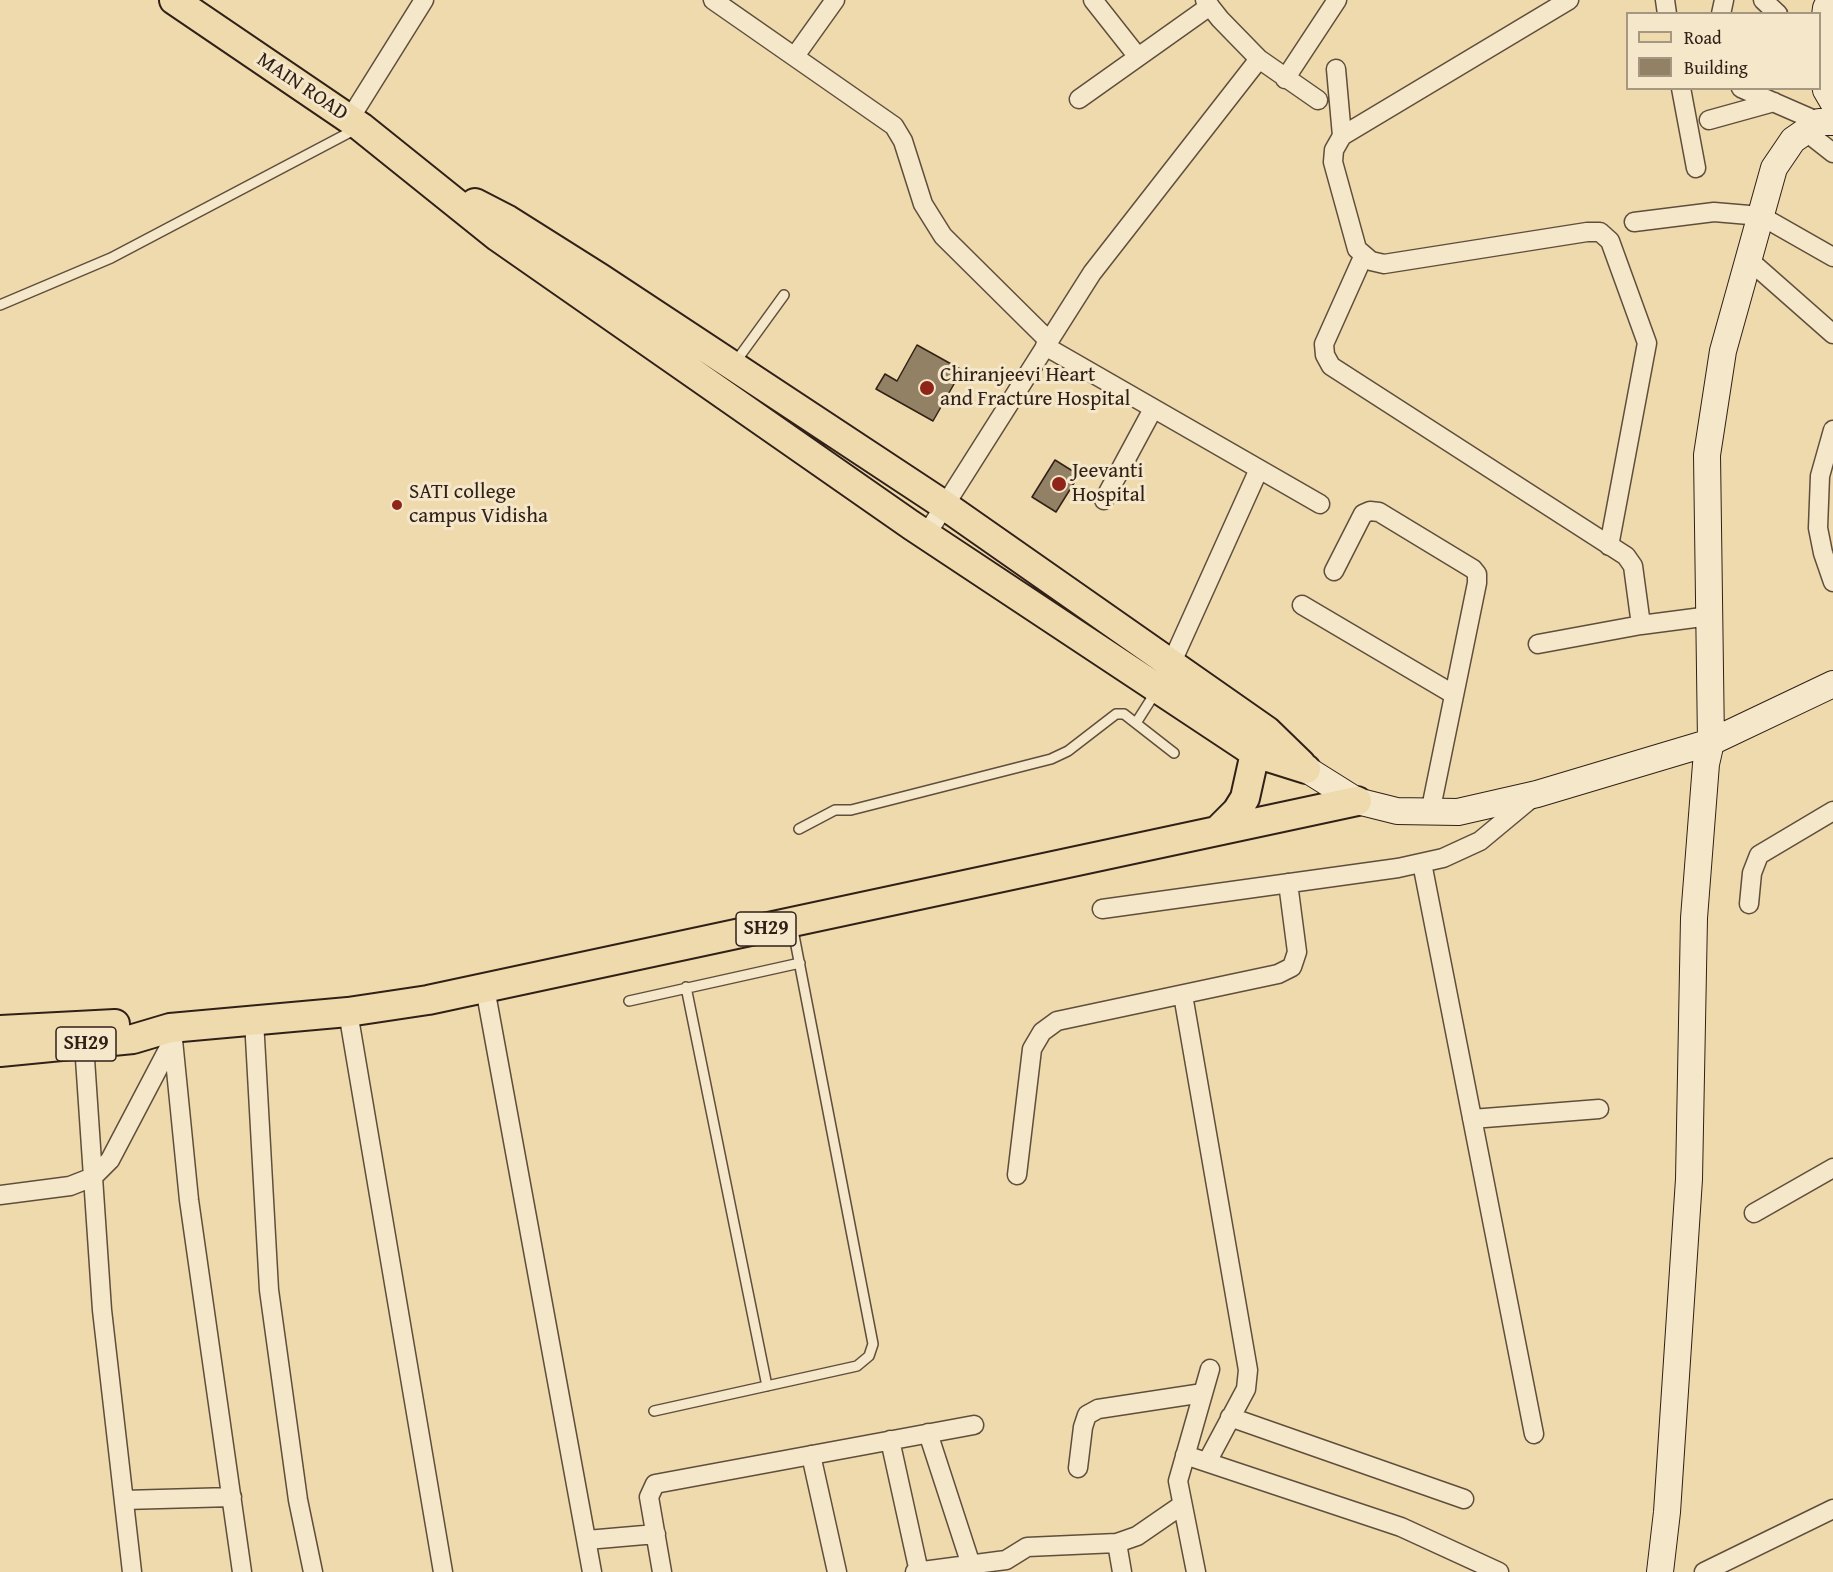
<!DOCTYPE html>
<style>
body{margin:0}
#map{position:relative;width:1833px;height:1572px;overflow:hidden;background:#eedaad;font-family:"Gentium Book Plus",serif}
canvas{display:block}
.legend{position:absolute;left:1626px;top:12px;width:195px;height:78px;box-sizing:border-box;background:#f4e7ca;border:2px solid #a69782;margin:0;padding:8px 10px;list-style:none;font-size:18px;color:#312017}
.legend li{display:flex;align-items:center;gap:12px;height:30px}
.legend b{width:30px;border:2px solid #a69782}
</style>
<div id="map">
<canvas width="1833" height="1572"></canvas>
<ul class="legend">
<li><b style="height:8px;background:#eedaad"></b>Road</li>
<li><b style="height:16px;background:#938165"></b>Building</li>
</ul>
</div>
<script>
const g = document.querySelector('canvas').getContext('2d');
g.lineJoin = 'round';
function fill(path, color) { g.fillStyle = color; g.fill(path, 'evenodd'); }
const shape = rows => new Path2D(rows.map(r => 'M' + r).join(''));
function strokePath(path, color, width, dash) { g.strokeStyle = color; g.lineWidth = width; g.lineCap = dash ? 'butt' : 'round'; g.setLineDash(dash || []); g.stroke(path); }
function write(font, color, halo, rows, align = 'center') {
  g.font = font + ' "Gentium Book Plus",serif'; g.lineWidth = 6; g.setLineDash([]); g.textBaseline = 'middle'; g.strokeStyle = halo; g.fillStyle = color; for (const [text, x, y, turn = 0] of rows) {
    g.save(); g.translate(x, y); g.rotate((+turn || 0) * Math.PI / 180); g.textAlign = isNaN(turn) ? turn : align; if (halo) g.strokeText(text, 0, 0); g.fillText(text, 0, 0); g.restore();
  }
}
const building = shape([
 [917,345,962,370,933,421,876,389,885,374,897,381,917,345],
 [1055,460,1079,475,1056,512,1032,497,1055,460]
]);
fill(building, '#938165');
strokePath(building, '#312017', 1.5);
const lane = shape([
 [0,305,111,258,356,129],
 [734,364,784,295],
 [1136,723,1157,690],
 [799,829,835,810,851,810,1051,759,1068,751,1116,714,1124,714,1174,753],
 [686,987,767,1386],
 [629,1001,800,963],
 [654,1411,857,1366,869,1356,873,1344,792,925]
]);
const street = shape([
 [713,0,894,126,903,141,923,204,943,236,1049,341],
 [1093,0,1138,57],
 [1205,0,1220,19,1259,59,1318,100],
 [1569,0,1342,136,1334,150,1333,162,1357,249,1371,261,1384,264,1587,232,1600,232,1610,241,1647,343,1609,546],
 [1665,0,1667,14],
 [1763,0,1778,14],
 [1721,14,1724,0],
 [795,56,835,0],
 [1336,69,1342,136],
 [1285,79,1337,0],
 [1681,88,1696,168],
 [1741,88,1819,122],
 [1079,99,1210,6],
 [349,120,424,0],
 [1709,120,1774,102],
 [1805,131,1833,153],
 [1634,222,1714,212,1761,216,1833,257],
 [1363,257,1324,344,1325,355,1331,366,1626,556,1633,566,1641,625],
 [1749,260,1833,334],
 [1045,346,1320,504],
 [1833,430,1820,476,1818,528,1823,553,1833,582],
 [1104,500,1153,409],
 [926,535,1092,273,1259,59],
 [1334,571,1363,514,1370,511,1379,512,1473,569,1477,574,1477,583,1430,813],
 [1302,605,1453,694],
 [1538,644,1641,625,1710,616],
 [1167,673,1259,469],
 [1422,863,1534,1434],
 [1749,904,1752,873,1759,855,1833,811],
 [1102,909,1398,868,1443,858,1480,841,1533,797],
 [485,988,592,1572],
 [1183,995,1248,1370,1246,1389,1207,1462],
 [348,1012,443,1572],
 [254,1020,269,1290,298,1500,313,1572],
 [173,1040,189,1200,242,1572],
 [84,1044,102,1310,132,1572],
 [1472,1119,1599,1109],
 [1017,1175,1032,1049,1042,1032,1057,1021,1278,974,1292,967,1297,952,1288,883],
 [0,1195,70,1186,93,1177,110,1160,173,1040],
 [1754,1213,1833,1168],
 [1230,1417,1464,1499],
 [928,1433,971,1565],
 [890,1440,919,1572],
 [811,1455,837,1572],
 [1185,1455,1401,1527,1499,1572],
 [1078,1468,1083,1427,1087,1415,1098,1409,1203,1393],
 [124,1500,232,1497],
 [587,1540,656,1534],
 [1117,1543,1122,1572],
 [662,1572,649,1497,655,1484,974,1425],
 [915,1572,1006,1560,1027,1547,1117,1543,1137,1536,1182,1505],
 [1196,1572,1178,1481,1210,1369],
 [1704,1572,1833,1509]
]);
const secondary = shape([
 [1306,769,1357,801,1397,811,1458,812,1537,794,1711,742,1833,684],
 [1660,1572,1667,1512,1689,1179,1694,918,1706,764,1711,742,1707,455,1723,351,1774,168,1793,140,1819,122,1833,122]
]);
const primary = shape([
 [174,0,361,127,498,237,911,525,1255,753,1306,769],
 [475,203,508,220,600,278,944,505,1267,731,1301,764],
 [1218,830,1237,811,1245,798,1255,753],
 [0,1030,115,1024],
 [0,1052,133,1039,170,1028,348,1012,428,1000,1357,801]
]);
strokePath(lane, '#604e3c', 12);
strokePath(street, '#604e3c', 21);
strokePath(secondary, '#312017', 28);
strokePath(primary, '#312017', 32);
strokePath(lane, '#f4e7ca', 9);
strokePath(street, '#f4e7ca', 18);
strokePath(secondary, '#f4e7ca', 26);
strokePath(primary, '#eedaad', 28);
const secondaryBridge = shape([
 [1830,0,1826,8,1820,54,1826,90,1833,102]
]);
strokePath(secondaryBridge, '#312017', 28, []);
strokePath(secondaryBridge, '#f4e7ca', 26);
for (const [x, y, r, color] of [
 [927,388,8,"#8f2418"],
 [1059,484,8,"#8f2418"],
 [397,505,6,"#8f2418"]
]) { const dot = new Path2D(); dot.arc(x, y, r, 0, 2 * Math.PI); g.fillStyle = color; g.fill(dot); strokePath(dot, '#f4e7ca', 2); }
for (const [x, y, w] of [
 [766,929,60],
 [86,1044,60]
]) { const box = new Path2D(); box.roundRect(x - w / 2, y - 17, w, 34, 4.5); g.fillStyle = '#f4e7ca'; g.fill(box); strokePath(box, '#312017', 1.5); }
write('bold 20px', '#312017', null, [
 ["SH29",766,929],
 ["SH29",86,1044]
]);
write('21px', '#312017', '#f4e7ca', [
 ["MAIN ROAD",302,87,34]
]);
write('21px', '#312017', '#f4e7ca', [
 ["Chiranjeevi Heart",940,376],
 ["and Fracture Hospital",940,400],
 ["Jeevanti",1072,472],
 ["Hospital",1072,496],
 ["SATI college",409,493],
 ["campus Vidisha",409,517]
], 'left');
</script>
